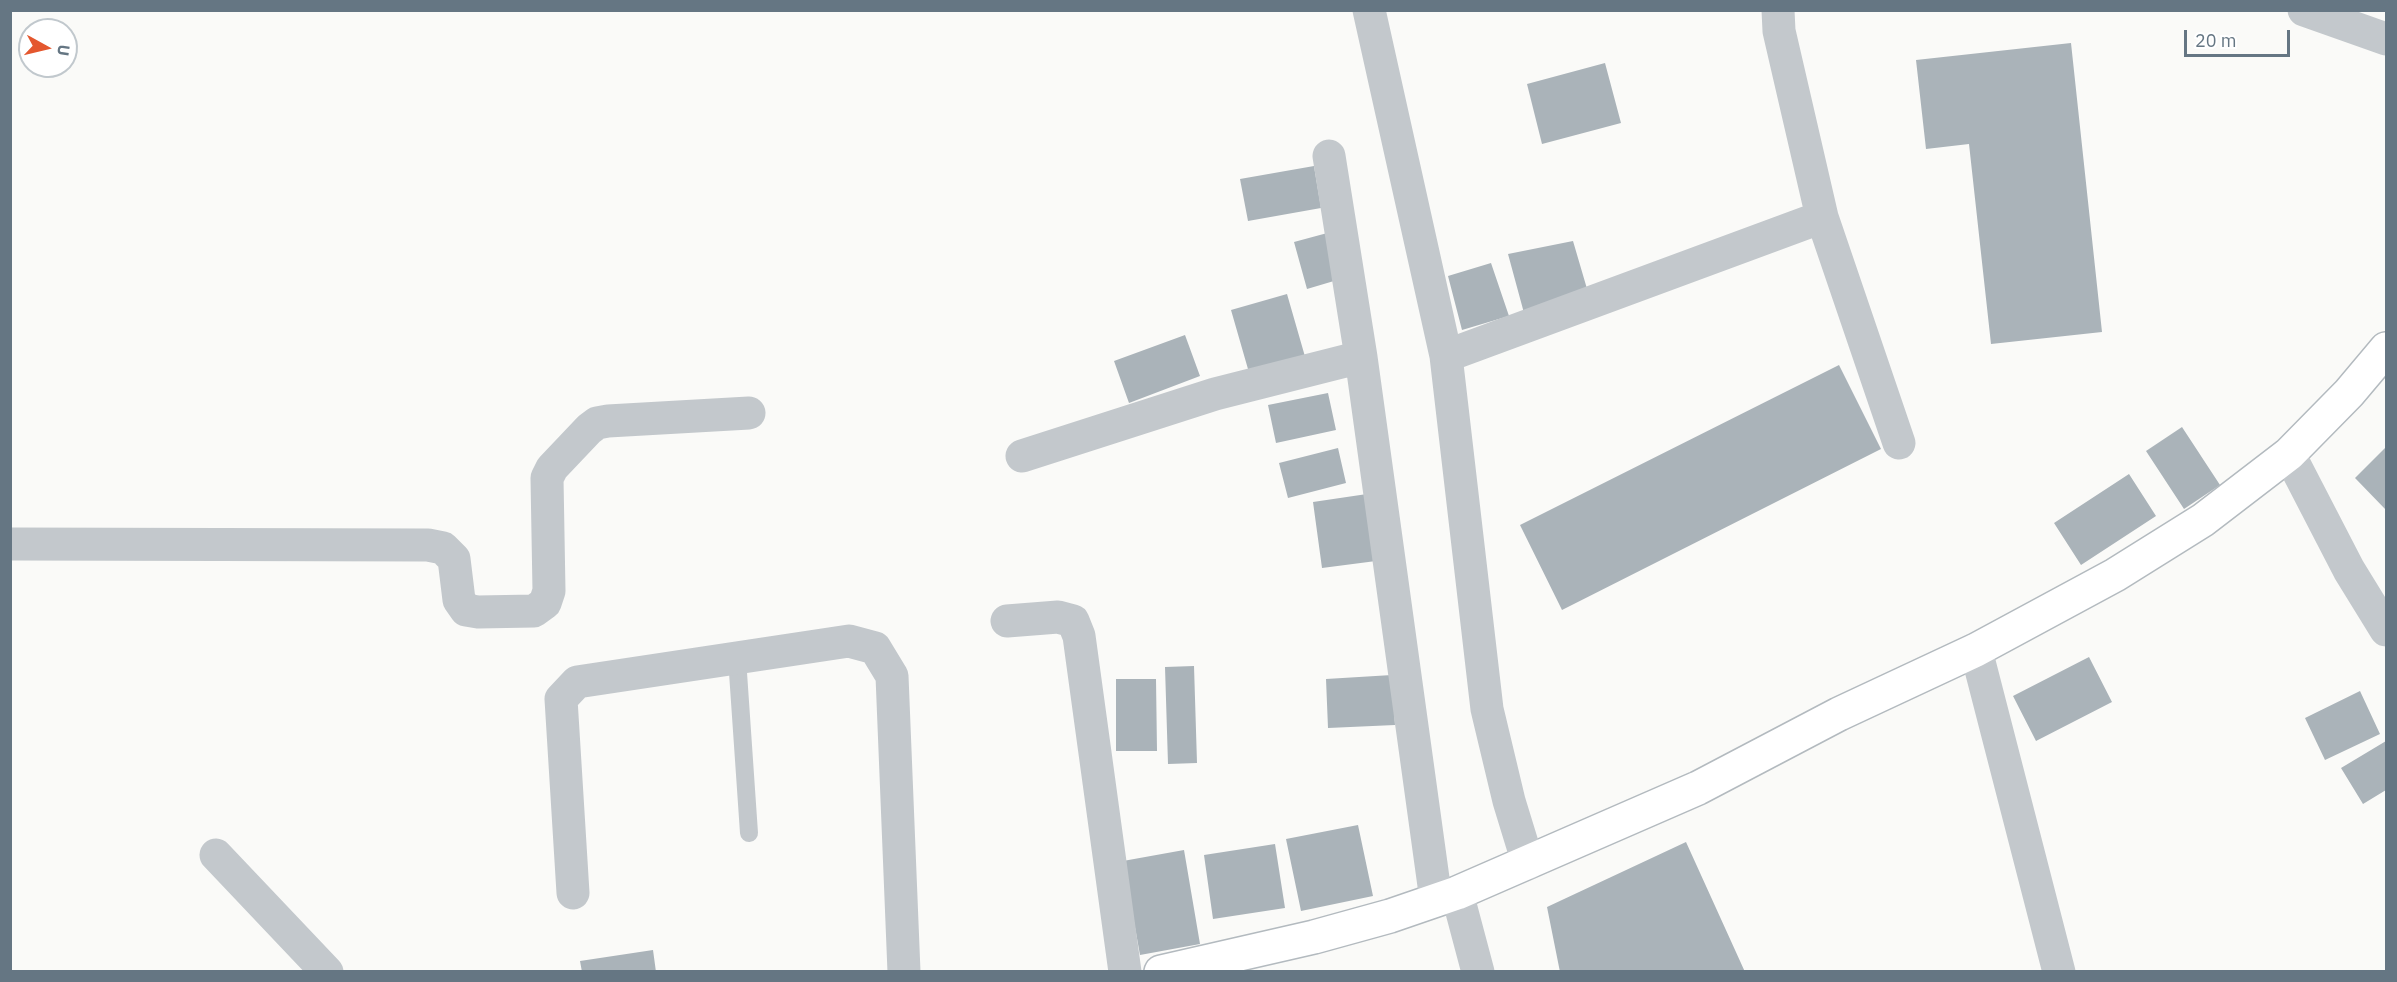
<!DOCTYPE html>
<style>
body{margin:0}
#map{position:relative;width:2397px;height:982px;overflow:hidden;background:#fafaf8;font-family:"IBM Plex Sans",sans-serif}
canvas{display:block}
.frame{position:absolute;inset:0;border:12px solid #657683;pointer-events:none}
.north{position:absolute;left:18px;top:18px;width:60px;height:60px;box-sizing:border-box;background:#fff;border:2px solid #c1c8cd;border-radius:50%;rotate:98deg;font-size:16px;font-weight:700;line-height:24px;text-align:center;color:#657683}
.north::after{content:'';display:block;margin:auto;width:21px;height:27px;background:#e4572e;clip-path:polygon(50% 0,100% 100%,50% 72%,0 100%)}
.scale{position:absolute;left:2184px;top:30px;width:106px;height:27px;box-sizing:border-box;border:3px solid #657683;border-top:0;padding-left:8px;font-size:18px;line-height:21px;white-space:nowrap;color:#657683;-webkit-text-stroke:4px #fff;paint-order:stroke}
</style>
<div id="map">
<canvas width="2397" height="982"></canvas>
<div class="frame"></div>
<div class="north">U</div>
<div class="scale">20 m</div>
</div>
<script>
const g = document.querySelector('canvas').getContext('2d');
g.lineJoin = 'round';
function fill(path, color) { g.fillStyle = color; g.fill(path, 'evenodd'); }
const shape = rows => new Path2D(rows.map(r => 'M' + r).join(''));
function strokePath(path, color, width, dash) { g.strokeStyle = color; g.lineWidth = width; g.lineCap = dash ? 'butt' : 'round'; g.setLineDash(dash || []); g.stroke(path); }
fill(shape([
 [2071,43,2102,332,1991,344,1969,144,1926,149,1916,60],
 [1605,63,1621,123,1542,144,1527,84],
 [1314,166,1321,208,1248,221,1240,179],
 [1331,232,1344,278,1307,289,1294,242],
 [1573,241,1590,299,1524,313,1508,254],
 [1491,263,1509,316,1462,330,1448,276],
 [1287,294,1306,360,1250,376,1231,310],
 [1185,335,1200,376,1129,403,1114,361],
 [1839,365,1881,449,1562,610,1520,525],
 [1328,393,1336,430,1276,443,1268,405],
 [2182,427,2220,485,2184,509,2146,451],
 [2386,447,2386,510,2355,478],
 [1338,448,1346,483,1288,498,1279,463],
 [2129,474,2156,516,2081,565,2054,523],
 [1367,494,1376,561,1322,568,1313,502],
 [2089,657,2112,702,2036,741,2013,696],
 [1194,666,1197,763,1168,764,1165,667],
 [1392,675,1395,725,1328,728,1326,679],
 [1116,679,1156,679,1157,751,1116,751],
 [2360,691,2380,734,2325,760,2305,718],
 [2386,741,2386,790,2363,804,2341,768],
 [1358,825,1373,896,1301,911,1286,839],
 [1686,842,1745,972,1560,972,1547,907],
 [1275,844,1285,908,1213,919,1204,855],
 [1184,850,1200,944,1140,955,1123,861],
 [653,950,656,972,582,972,580,961]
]), '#aab3b9');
const secondary = shape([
 [1161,972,1314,937,1390,916,1457,893,1698,788,1839,714,1976,650,2115,575,2203,520,2289,454,2349,393,2386,349]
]);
strokePath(secondary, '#b3babf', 36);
strokePath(shape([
 [737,658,749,833]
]), '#c3c8cc', 18);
strokePath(shape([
 [1369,10,1446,356,1487,709,1509,801,1528,863],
 [1778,10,1779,31,1822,217,1899,443],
 [2304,10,2386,39],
 [1329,156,1361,357,1436,900],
 [1446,356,1822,217],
 [2289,454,2349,570,2386,630],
 [1022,456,1215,394,1361,357],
 [10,544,428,545,443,548,454,559,459,600,466,610,478,612,534,611,545,603,549,591,547,478,552,468,589,429,597,423,608,421,749,413],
 [1007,621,1058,617,1073,621,1079,636,1125,972],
 [1976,650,2059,972],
 [216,855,327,972],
 [573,893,561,699,577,682,849,641,875,648,892,676,904,972],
 [1457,893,1478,972]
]), '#c3c8cc', 33);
strokePath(secondary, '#fff', 33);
</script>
